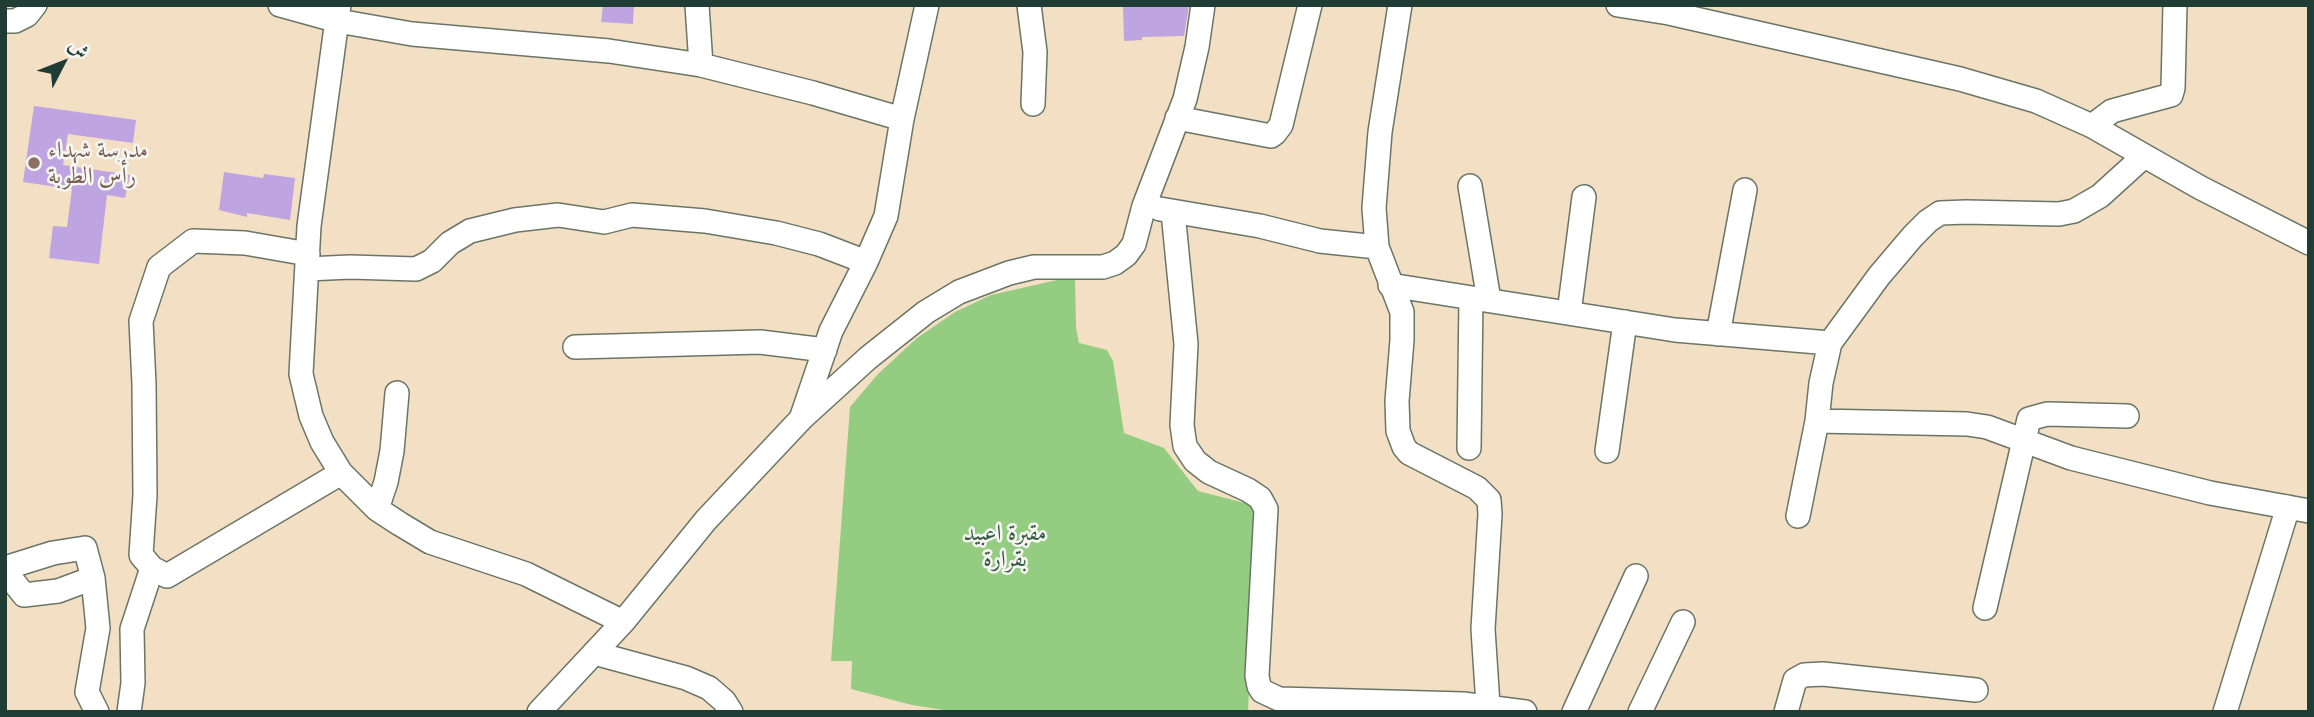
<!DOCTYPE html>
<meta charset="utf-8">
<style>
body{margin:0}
#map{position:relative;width:2314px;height:717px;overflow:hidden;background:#f3dfc4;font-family:"Libre Caslon Text",Amiri,serif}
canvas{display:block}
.frame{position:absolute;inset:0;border:7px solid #1f3d34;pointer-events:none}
.north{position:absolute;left:28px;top:28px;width:70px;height:70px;-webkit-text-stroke:5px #f6f6f2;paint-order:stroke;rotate:48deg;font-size:19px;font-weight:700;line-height:28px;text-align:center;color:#1f3d34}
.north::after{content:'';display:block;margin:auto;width:24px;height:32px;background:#1f3d34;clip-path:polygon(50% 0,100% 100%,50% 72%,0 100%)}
</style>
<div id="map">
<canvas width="2314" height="717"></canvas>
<div class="frame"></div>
<div class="north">ش</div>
</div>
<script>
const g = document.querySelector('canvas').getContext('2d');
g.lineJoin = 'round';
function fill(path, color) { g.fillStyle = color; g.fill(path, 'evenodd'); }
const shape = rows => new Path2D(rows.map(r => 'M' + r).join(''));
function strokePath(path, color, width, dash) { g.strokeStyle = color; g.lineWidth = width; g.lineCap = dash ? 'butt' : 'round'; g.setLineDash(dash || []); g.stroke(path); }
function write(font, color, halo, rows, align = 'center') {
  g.font = font + ' "Libre Caslon Text",Amiri,serif'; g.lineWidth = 5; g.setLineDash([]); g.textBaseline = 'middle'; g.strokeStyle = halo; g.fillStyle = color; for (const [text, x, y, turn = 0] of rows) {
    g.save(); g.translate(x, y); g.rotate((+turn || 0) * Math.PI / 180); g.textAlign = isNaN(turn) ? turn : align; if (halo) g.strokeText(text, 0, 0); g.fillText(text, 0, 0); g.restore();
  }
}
fill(shape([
 [1075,276,1076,328,1079,343,1107,350,1113,361,1124,433,1164,448,1198,491,1257,506,1248,712,956,712,912,705,851,689,852,661,831,661,850,407,878,374,917,338,955,312,991,295]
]), '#94cd81');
fill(shape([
 [603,5,634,5,633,24,601,22],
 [1123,5,1189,5,1184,36,1142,37,1142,40,1124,41],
 [34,106,136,120,133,143,68,134,63,165,130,175,125,198,107,195,99,264,49,258,53,226,67,227,72,189,23,182],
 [224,172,263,178,264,174,295,178,290,220,247,213,247,217,219,210]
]), '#bea4e0');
const minor = shape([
 [280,5,338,21,412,34,609,51,701,65,813,93,902,119],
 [339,5,309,226,301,374,311,416,322,442,341,473,377,509,400,524,430,542,526,574,623,622],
 [697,5,701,65],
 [1029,5,1035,52,1033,104],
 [1400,5,1380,132,1374,208,1377,247,1402,312,1402,340,1397,401,1398,431,1404,447,1409,453,1477,488,1489,500,1490,514,1483,629,1488,705],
 [1618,5,1669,13,1894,64,1960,79,2036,101,2092,126,2201,188,2309,243],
 [5,21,15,21,27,15,35,5],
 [1177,118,1271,136,1275,133,1281,125,1310,5],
 [2092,126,2112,111,2171,95,2173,88,2175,5],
 [1470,186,1489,300],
 [1160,209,1260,226,1320,241,1377,247],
 [1173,212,1186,344,1182,425,1185,446,1195,461,1209,472,1248,490,1260,498,1266,509,1257,676,1259,686,1262,691,1279,699,1463,704,1525,712],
 [308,254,245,243,193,241,159,267,141,321,144,384,145,495,141,555,152,568,167,576,341,473],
 [307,269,350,267,416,269,432,261,450,243,470,231,515,220,558,215,604,222,632,215,705,221,776,233,819,244,866,262],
 [1390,285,1675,330,1830,343],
 [1569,313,1584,197],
 [1718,334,1745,190],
 [575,347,760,342,825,350],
 [801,419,831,331,866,262,886,216,902,119,927,5],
 [1817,421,1967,424,1987,427,2071,458,2210,493,2309,511],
 [1469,448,1471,298],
 [1607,451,1625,322],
 [377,509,386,482,392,451,397,393],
 [1798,516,1817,421,1821,383,1830,343,1879,276,1913,236,1928,221,1940,213,1966,212,2059,214,2074,211,2100,196,2143,157],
 [5,568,53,553,85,548,93,578],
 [5,571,24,595,58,591,93,578,98,628,87,692,97,712],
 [1985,608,2029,419,2047,414,2127,416],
 [594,653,686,678,709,688,724,701,731,712],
 [129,712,133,683,132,629,152,568],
 [539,712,623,622,706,520,801,419,868,358,926,312,959,292,1009,273,1034,267,1103,267,1115,263,1126,255,1134,244,1144,206,1185,99,1197,47,1203,5],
 [1574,712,1636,576],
 [1640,712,1683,622],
 [1786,712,1795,680,1804,675,1823,674,1976,690],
 [2225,712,2288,507]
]);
strokePath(minor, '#697666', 26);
strokePath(minor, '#fff', 23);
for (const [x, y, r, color] of [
 [34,163,7,"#8d6e63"]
]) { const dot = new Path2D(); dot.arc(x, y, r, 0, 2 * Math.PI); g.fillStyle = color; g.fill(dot); strokePath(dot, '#f6f6f2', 2.5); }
write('23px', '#785e54', '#f6f6f2', [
 ["مدرسة شهداء",48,150],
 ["رأس الطوبة",48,176]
], 'left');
write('23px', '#365a43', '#f6f6f2', [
 ["مقبرة اعبيد",1005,533],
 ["بقرارة",1005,559]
]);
</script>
